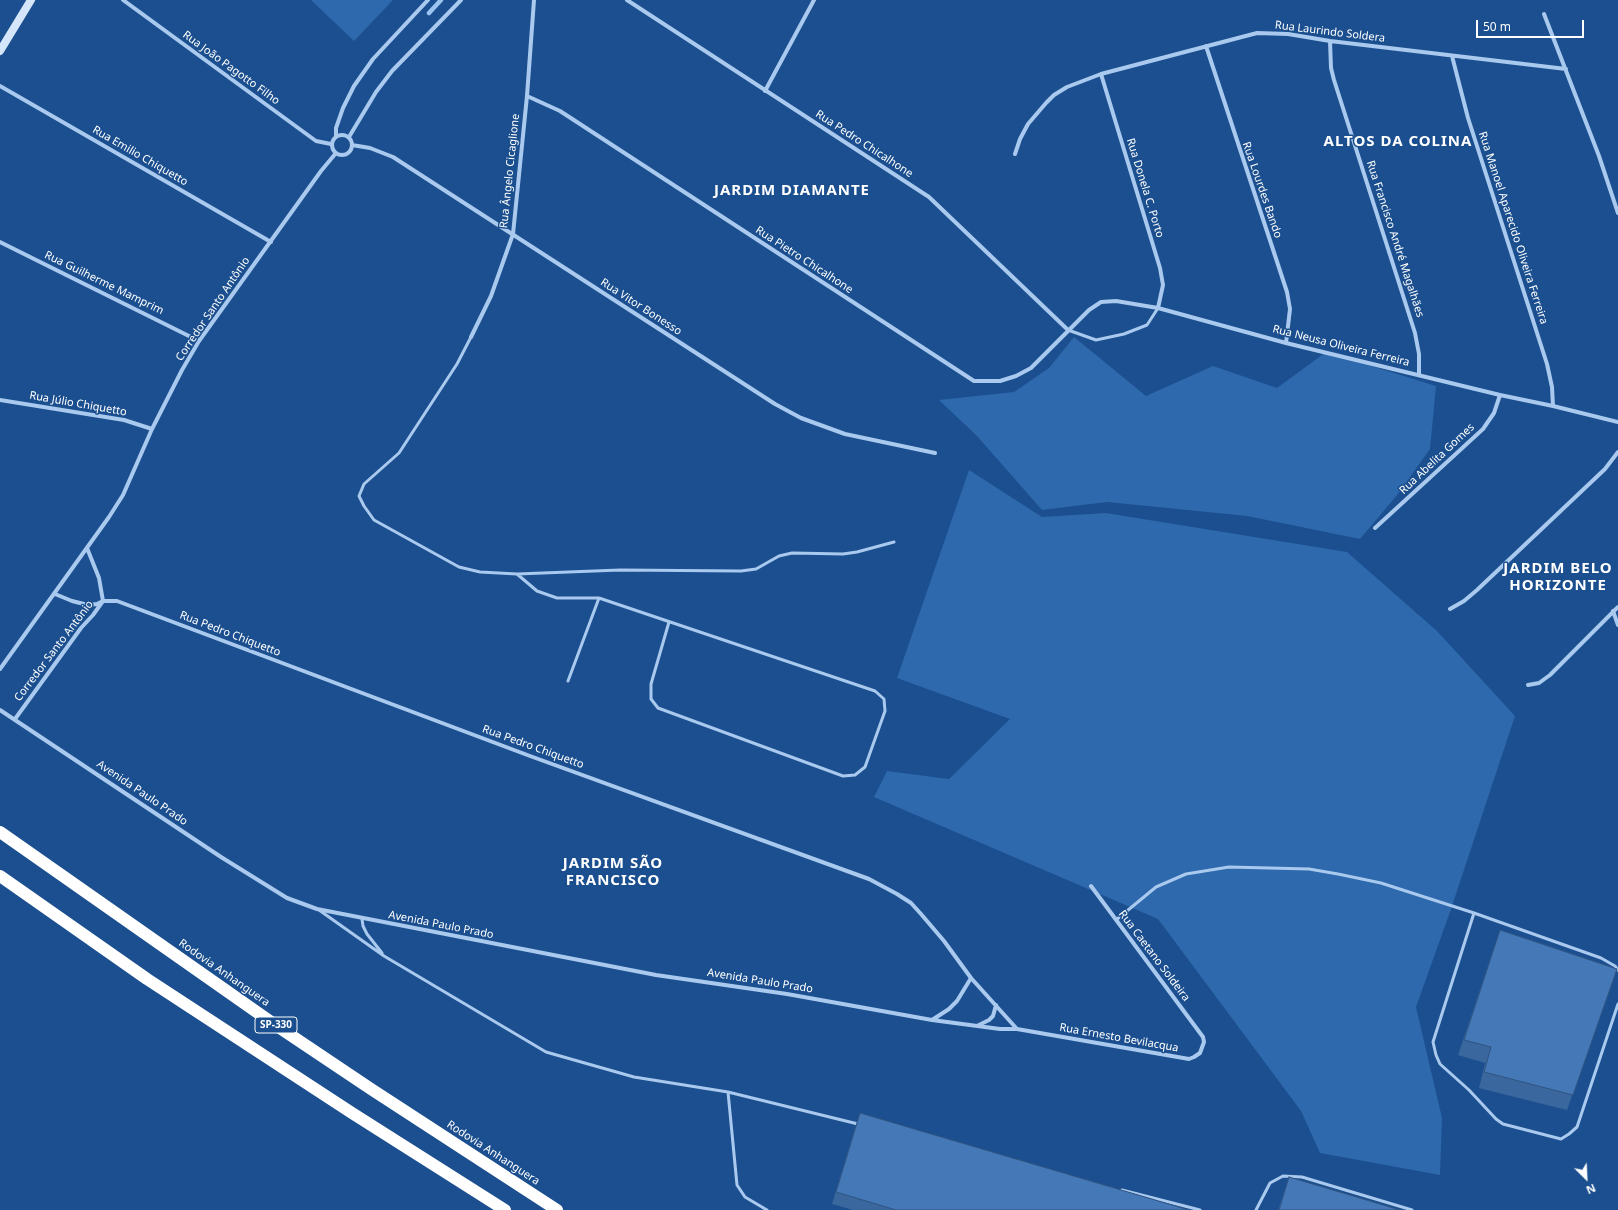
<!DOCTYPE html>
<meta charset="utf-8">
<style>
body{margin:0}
#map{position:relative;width:1618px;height:1210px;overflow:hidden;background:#1b4f8f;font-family:"Noto Sans",sans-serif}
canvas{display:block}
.north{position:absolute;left:1566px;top:1158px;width:40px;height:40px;-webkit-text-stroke:3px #1b4f8f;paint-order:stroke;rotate:156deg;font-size:11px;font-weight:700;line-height:16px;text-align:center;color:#fff}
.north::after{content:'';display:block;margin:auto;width:14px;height:18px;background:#fff;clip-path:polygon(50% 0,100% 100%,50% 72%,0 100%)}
.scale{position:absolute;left:1476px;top:20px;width:108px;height:18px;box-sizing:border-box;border:2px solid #fff;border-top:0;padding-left:5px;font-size:12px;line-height:14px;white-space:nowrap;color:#fff;-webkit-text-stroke:3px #1b4f8f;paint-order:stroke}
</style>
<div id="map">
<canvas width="1618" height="1210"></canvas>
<div class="north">N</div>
<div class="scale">50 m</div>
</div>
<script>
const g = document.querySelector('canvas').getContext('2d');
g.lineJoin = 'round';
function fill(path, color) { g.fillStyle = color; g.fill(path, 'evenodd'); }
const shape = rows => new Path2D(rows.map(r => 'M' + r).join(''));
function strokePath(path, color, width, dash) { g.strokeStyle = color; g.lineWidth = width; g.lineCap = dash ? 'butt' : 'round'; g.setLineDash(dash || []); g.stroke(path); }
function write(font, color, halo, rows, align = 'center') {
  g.font = font + ' "Noto Sans",sans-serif'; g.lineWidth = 3; g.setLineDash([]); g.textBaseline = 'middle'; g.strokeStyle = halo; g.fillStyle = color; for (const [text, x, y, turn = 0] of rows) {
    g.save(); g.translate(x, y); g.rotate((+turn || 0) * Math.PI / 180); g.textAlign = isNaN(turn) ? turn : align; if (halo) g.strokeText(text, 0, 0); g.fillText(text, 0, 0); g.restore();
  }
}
fill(shape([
 [311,0,393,0,354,41],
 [1074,337,1146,396,1213,366,1277,388,1326,352,1436,386,1430,449,1398,494,1360,539,1247,516,1107,502,1042,510,977,436,939,400,1014,392,1049,368],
 [969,470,1042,517,1106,513,1347,552,1437,631,1515,716,1450,912,1416,1007,1442,1118,1440,1175,1320,1153,1301,1111,1158,919,874,797,887,771,949,779,1010,719,897,678]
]), '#2e69ad');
strokePath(shape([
 [429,13,441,0]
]), '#9cc4f0', 4.5);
strokePath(shape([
 [1068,330,1096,340,1124,334,1147,325,1158,308],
 [471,337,457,364,399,453,364,484,359,496,364,506,374,520,459,567,480,572,517,574,620,570,741,571,756,569,779,556,792,553,843,554,857,552,894,542],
 [517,574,537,591,557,598,599,598,875,691,884,699,885,711,865,767,855,775,843,776,658,708,651,699,651,684,669,622],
 [568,681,599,598],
 [319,910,384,956,546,1052,634,1077,728,1092,858,1124],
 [1474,913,1433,1042,1436,1055,1440,1064,1469,1090,1496,1119,1503,1124,1561,1139,1569,1134,1577,1127,1618,1004],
 [362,919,363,926,367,934,382,953],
 [1116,920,1156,887,1186,874,1229,867,1309,869,1338,874,1381,883,1474,913,1601,958,1615,966,1618,970],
 [728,1092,737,1185,745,1197,767,1210],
 [1122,1190,1200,1210],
 [1256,1210,1270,1183,1283,1176,1302,1177,1412,1210]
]), '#a9c9ee', 3);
strokePath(shape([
 [123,0,316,141,331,144],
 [627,0,929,197,1068,330],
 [1544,14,1599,156,1618,213],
 [1330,41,1331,68,1334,80,1415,333,1419,354,1419,375],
 [1206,46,1287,292,1290,309,1286,343],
 [1452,56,1468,118,1547,364,1552,387,1553,406],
 [1101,74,1160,268,1163,285,1158,308],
 [0,86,271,242],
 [765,91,814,0],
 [527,96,560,111,974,381,1000,381,1016,376,1031,368,1089,310,1101,302,1116,301,1158,308,1286,343,1500,395,1553,406,1618,422],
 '332 145a10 10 0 1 1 20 0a10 10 0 1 1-20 0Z',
 [336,136,336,128,343,108,354,86,373,59,428,0],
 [349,137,376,92,392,71,461,0],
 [352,145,370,148,393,157,775,404,801,418,845,434,935,453],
 [1015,154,1020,139,1028,124,1046,103,1054,95,1067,87,1101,74,1257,33,1288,34,1330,41,1566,69],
 [0,242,199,341],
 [471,337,491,296,513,234,527,96,534,0],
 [0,400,124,420,152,429],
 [1375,528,1483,429,1494,413,1500,395],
 [55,594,72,601,88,605,97,604,103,601,117,601,530,756,869,879,897,894,911,903,921,914,944,941,971,978,1017,1029],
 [1450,609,1464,601,1477,590,1605,469,1618,452],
 [1613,611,1618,625],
 [0,669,109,517,123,495,152,429,182,370,199,341,321,171,336,153],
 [1528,685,1539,683,1550,675,1618,607],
 [0,710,221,857,287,898,317,909,656,975,787,994,932,1020,1000,1029,1017,1029,1189,1059,1194,1057,1200,1053,1204,1042,1203,1037,1091,886],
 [15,719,81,628,93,615,103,601,99,578,87,548],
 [932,1020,949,1009,957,1001,971,978],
 [977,1026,989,1020,993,1016,996,1005]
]), '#a9c9ee', 4);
strokePath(shape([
 [0,51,31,0]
]), '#d6e6fa', 8);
strokePath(shape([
 [0,832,271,1022,371,1089,557,1210],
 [0,876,147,979,352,1113,505,1210]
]), '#fff', 12);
fill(shape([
 [1500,930,1617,969,1567,1110,1479,1088,1485,1063,1458,1055],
 [860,1113,1189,1210,853,1210,832,1204,856,1125],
 [1289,1177,1400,1210,1278,1210]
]), '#3a679d');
const building = shape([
 [1500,930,1617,969,1573,1095,1484,1072,1491,1047,1464,1040,1500,930],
 [860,1113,1189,1210,896,1210,836,1192,860,1113],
 [1289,1177,1400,1210,1279,1210,1289,1177]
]);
fill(building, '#4478b7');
strokePath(building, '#305480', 1);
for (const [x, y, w] of [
 [276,1025,42]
]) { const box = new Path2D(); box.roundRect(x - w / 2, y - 8, w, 16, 3); g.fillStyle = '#1b4f8f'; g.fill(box); strokePath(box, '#fff', 1); }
write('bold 10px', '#fff', null, [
 ["SP-330",276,1025]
]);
write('11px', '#fff', '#1b4f8f', [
 ["Rua Laurindo Soldera",1330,32,7],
 ["Rua João Pagotto Filho",231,68,36],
 ["Rua Pedro Chicalhone",864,144,33],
 ["Rua Emilio Chiquetto",140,156,30],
 ["Rua Ângelo Cicaglione",510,171,-84],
 ["Rua Donela C. Porto",1145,188,73],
 ["Rua Lourdes Bando",1262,190,71],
 ["Rua Manoel Aparecido Oliveira Ferreira",1513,228,72],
 ["Rua Francisco André Magalhães",1395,239,72],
 ["Rua Pietro Chicalhone",804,260,33],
 ["Rua Guilherme Mamprim",104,283,26],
 ["Rua Vitor Bonesso",641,307,33],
 ["Corredor Santo Antônio",213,309,-56],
 ["Rua Neusa Oliveira Ferreira",1341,346,14],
 ["Rua Júlio Chiquetto",78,404,10],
 ["Rua Abelita Gomes",1437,459,-43],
 ["Rua Pedro Chiquetto",230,634,21],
 ["Corredor Santo Antônio",54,651,-53],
 ["Rua Pedro Chiquetto",533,747,20],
 ["Avenida Paulo Prado",142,793,34],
 ["Avenida Paulo Prado",441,925,11],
 ["Rua Caetano Soldeira",1154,956,53],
 ["Rodovia Anhanguera",224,973,35],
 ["Avenida Paulo Prado",760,981,9],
 ["Rua Ernesto Bevilacqua",1119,1038,10],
 ["Rodovia Anhanguera",493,1153,33]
]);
g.letterSpacing = '1px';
write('bold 15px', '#fff', '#1b4f8f', [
 ["ALTOS DA COLINA",1398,142],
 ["JARDIM DIAMANTE",792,191],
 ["JARDIM BELO",1558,569],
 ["HORIZONTE",1558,586],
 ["JARDIM SÃO",613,864],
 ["FRANCISCO",613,881]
]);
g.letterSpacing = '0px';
</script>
